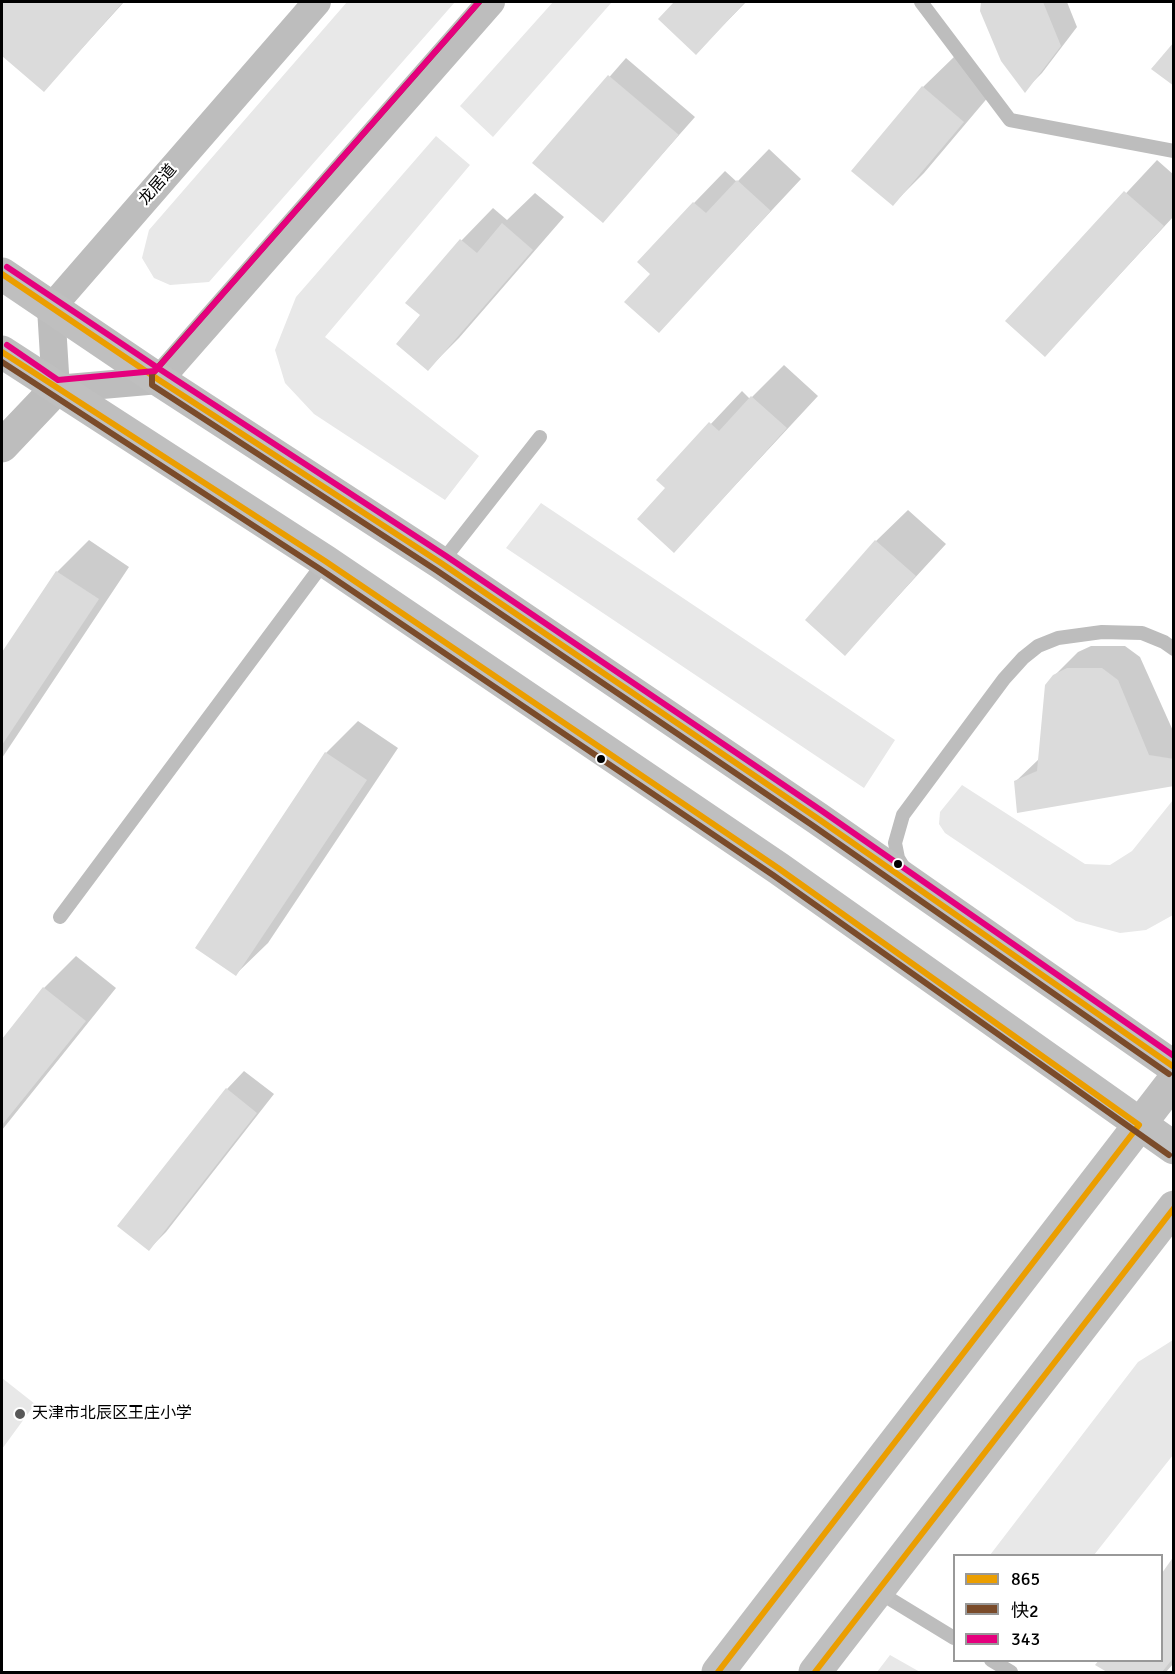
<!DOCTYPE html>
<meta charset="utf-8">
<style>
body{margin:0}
#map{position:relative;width:1175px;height:1674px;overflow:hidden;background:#fff;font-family:Signika,"Noto Sans SC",sans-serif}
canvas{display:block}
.frame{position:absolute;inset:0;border:3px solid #000;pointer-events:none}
.legend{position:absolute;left:953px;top:1554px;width:210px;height:108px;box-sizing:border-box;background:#fff;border:2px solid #999;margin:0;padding:8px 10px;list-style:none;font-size:18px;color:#000}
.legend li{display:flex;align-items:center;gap:12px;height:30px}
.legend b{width:30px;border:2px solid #999}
</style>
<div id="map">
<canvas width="1175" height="1674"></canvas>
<div class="frame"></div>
<ul class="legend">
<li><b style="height:8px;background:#eb9e00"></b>865</li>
<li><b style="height:8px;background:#7a4b2a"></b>快2</li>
<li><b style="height:8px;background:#e5007d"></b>343</li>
</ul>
</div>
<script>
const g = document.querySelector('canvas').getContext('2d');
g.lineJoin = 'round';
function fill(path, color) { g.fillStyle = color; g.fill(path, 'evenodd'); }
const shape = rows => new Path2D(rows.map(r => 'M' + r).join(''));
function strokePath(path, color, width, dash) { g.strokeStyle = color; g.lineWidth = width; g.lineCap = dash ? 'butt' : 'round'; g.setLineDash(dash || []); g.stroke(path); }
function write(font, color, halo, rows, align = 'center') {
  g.font = font + ' Signika,"Noto Sans SC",sans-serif'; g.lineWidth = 4.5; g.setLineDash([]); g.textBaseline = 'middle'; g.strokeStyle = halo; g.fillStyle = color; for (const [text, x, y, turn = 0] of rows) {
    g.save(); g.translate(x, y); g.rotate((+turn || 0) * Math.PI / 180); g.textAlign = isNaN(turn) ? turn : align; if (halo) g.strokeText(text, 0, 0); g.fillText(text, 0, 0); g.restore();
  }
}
fill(shape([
 [347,2,455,2,209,282,170,285,154,278,142,258,149,230],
 [553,2,612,2,493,137,460,106],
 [436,136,470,165,325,337,479,456,445,500,314,414,285,383,275,350,296,297],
 [541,503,895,740,864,788,506,548],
 [962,785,1085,864,1110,865,1132,851,1173,800,1173,915,1146,930,1120,933,1076,921,945,833,939,824,940,812],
 [1173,1340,1173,1455,1094,1555,990,1555,1138,1362],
 [2,1378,35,1404,2,1449],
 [890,1655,920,1672,877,1672]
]), '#e8e8e8');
fill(shape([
 [2,2,124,2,44,90,2,54],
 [676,2,746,2,696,53,660,19],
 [982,2,1067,2,1077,27,1042,73,1025,90,981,10],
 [955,56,995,89,924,173,893,204,923,87],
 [626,58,695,117,603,221,534,163],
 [769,149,801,179,659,331,652,274,694,203,725,171,737,182],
 [1157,160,1174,175,1174,216,1045,355,1007,321],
 [535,193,564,217,459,338,428,369,423,315,408,303,462,240,493,208,507,220],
 [784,365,818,396,674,551,667,488,658,480,742,391,750,399],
 [908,510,946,544,845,654,876,541],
 [89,540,129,567,2,758,2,655,57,572],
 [1091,646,1125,646,1140,657,1174,733,1174,785,1015,782,1040,758,1054,676,1078,652],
 [358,721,398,748,268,943,236,974,197,948,326,753],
 [76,956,116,988,2,1130,2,1041,44,988],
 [244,1071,274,1094,166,1232,149,1249,119,1226,227,1089],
 [1174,1559,1174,1663,1166,1672,1109,1672,1098,1665,1162,1660,1162,1575]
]), '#0003');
fill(shape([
 [2,2,123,2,44,92,2,56],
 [674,2,745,2,696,55,658,19],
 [981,2,1043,2,1061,46,1025,93,1001,61,980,11],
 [1174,42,1174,86,1151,69],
 [608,75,679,135,603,223,532,163],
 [922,86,964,122,893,206,851,171],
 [737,180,771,211,659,333,624,302,650,274,637,262,693,202,706,213],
 [1124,191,1164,226,1045,357,1005,321],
 [502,223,533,250,428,371,396,344,420,315,405,303,460,239,477,253],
 [751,396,787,428,674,553,637,519,665,488,656,480,709,422,719,431],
 [875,540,916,576,845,656,805,620],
 [56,571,99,599,2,745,2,652],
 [1067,668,1102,668,1118,680,1149,755,1174,759,1174,786,1017,813,1014,781,1037,771,1045,685,1053,675],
 [325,752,367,780,236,976,195,948],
 [43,987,86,1021,2,1125,2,1039],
 [226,1088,257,1113,149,1251,117,1226],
 [1174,1556,1174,1657,1162,1672,1107,1672,1095,1665,1099,1660,1162,1660,1162,1573]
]), '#dbdbdb');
strokePath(shape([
 [921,2,1010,120,1174,151],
 [441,563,540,437],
 [904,868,898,858,895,843,903,815,1004,679,1023,658,1038,646,1058,638,1102,632,1142,633,1164,642,1174,649],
 [60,917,325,561],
 [877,1591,954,1638],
 [991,1660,1011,1672]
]), '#bdbdbd', 14);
strokePath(shape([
 [317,2,51,308,56,389,159,380,491,2]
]), '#bdbdbd', 28);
strokePath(shape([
 [2,446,56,389]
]), '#bdbdbd', 33);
strokePath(shape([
 [2,274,159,380,441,563,817,818,1174,1067],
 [2,352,325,561,778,868,1174,1148],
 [718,1672,1174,1080],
 [815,1672,1174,1207]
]), '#bfbfbf', 33);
strokePath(shape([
 [2,274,159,380,441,563,817,818,1174,1067],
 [2,352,325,561,778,868,1139,1125,718,1672],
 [815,1672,1174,1208]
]), '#eb9e00', 6);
strokePath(shape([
 [479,2,152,374,152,385,436,570,812,825,1169,1074],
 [2,362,320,569,773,875,1169,1155]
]), '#7a4b2a', 6);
strokePath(shape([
 [7,267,164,372,446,556,822,811,1174,1056],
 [7,345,58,380,155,371,479,2]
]), '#e5007d', 6);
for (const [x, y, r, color] of [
 [601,759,5,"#000"],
 [898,864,5,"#000"],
 [20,1414,6,"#595959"]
]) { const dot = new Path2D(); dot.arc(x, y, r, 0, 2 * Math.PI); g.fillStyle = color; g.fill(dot); strokePath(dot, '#fff', 2); }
write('16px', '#000', '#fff', [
 ["龙居道",158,185,-49]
]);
write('16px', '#000', '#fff', [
 ["天津市北辰区王庄小学",32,1414]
], 'left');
</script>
